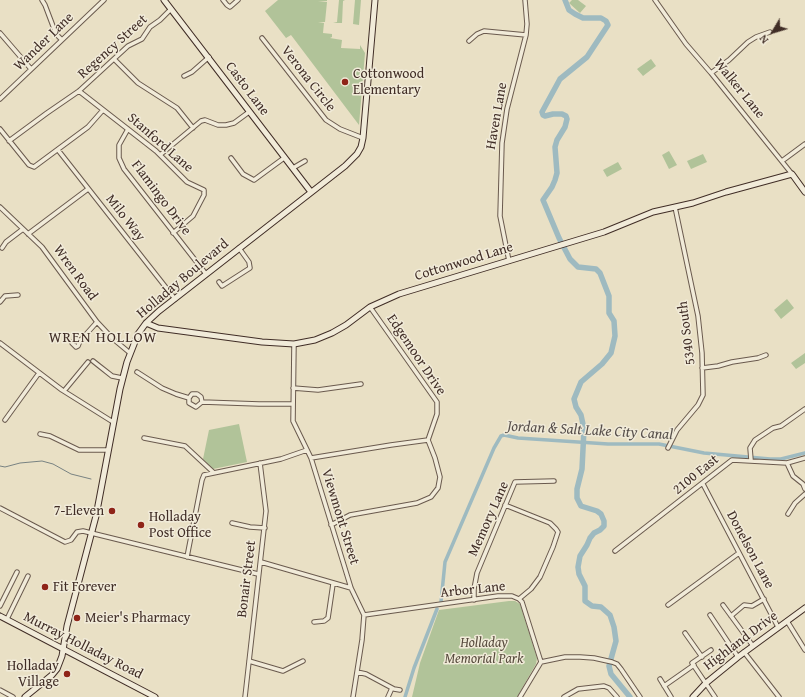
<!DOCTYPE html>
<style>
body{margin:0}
#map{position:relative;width:805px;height:697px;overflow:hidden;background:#e9e0c5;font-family:"Gentium Book Plus",serif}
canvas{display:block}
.north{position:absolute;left:753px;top:12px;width:40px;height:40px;-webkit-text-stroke:3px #f1ebd9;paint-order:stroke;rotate:232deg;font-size:11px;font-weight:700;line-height:16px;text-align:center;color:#402d26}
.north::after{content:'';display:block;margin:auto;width:14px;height:18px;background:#402d26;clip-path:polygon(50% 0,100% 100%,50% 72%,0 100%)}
</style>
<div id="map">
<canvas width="805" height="697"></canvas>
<div class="north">N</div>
</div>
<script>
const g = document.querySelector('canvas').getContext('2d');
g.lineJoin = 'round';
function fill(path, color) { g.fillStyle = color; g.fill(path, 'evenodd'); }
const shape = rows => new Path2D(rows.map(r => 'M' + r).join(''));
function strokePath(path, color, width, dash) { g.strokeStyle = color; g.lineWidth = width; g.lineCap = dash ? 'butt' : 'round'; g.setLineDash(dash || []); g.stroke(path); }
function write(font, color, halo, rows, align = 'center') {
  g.font = font + ' "Gentium Book Plus",serif'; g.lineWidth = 3; g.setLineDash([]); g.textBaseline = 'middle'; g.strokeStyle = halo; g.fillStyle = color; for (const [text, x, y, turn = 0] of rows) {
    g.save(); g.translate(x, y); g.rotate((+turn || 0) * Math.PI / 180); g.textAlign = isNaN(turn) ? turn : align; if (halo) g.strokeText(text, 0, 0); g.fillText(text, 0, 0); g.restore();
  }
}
fill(shape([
 [278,0,327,0,327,1,318,1,327,2,325,22,318,22,324,23,323,33,332,34,332,37,330,38,342,40,341,48,360,49,360,45,365,53,359,125,291,35,286,38,265,11],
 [339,0,345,0,343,1,342,23,333,23,337,22],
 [355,0,361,0,359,25,353,24],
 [572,0,578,0,586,6,580,13,569,3],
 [651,59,656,66,643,76,637,69],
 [669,151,677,165,669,169,662,155],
 [703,154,707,162,691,169,687,161],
 [618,162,622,169,607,177,603,170],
 [787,299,794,308,781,319,774,310],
 [805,353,805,363,796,369,791,363],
 [239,424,247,462,213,469,203,459,209,430],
 [509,601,515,601,520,604,537,658,536,664,517,697,412,697,420,663,439,610]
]), '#b1c399');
strokePath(shape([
 [0,466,5,467,20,463,42,461,53,464,71,474,91,479]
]), '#788282', 1);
strokePath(shape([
 [441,602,445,562,494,448,501,436,504,435,518,438,608,444,659,444,704,453,770,459,781,459,805,453],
 [405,697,414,668,437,609]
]), '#9ebac0', 3.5);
strokePath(shape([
 [565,0,569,10,575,14,583,18,601,18,606,21,608,25,587,57,560,79,542,112,543,115,545,116,553,114,562,114,566,116,567,119,565,127,557,140,555,147,557,173,555,180,552,187,543,200,559,238,570,259,578,267,596,269,600,273,609,296,609,313,614,321,615,336,611,353,602,364,581,382,574,399,576,407,581,415,584,429,582,469,577,489,577,498,581,506,597,511,601,514,604,521,604,526,600,530,594,533,590,538,587,545,580,556,578,567,579,574,585,586,585,601,592,606,601,607,610,615,614,627,616,641,609,666,611,674,630,697]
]), '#9ebac0', 5.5);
const street = shape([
 [42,0,45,5,56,34,62,40],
 [223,0,227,5,230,7,238,0],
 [655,0,686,44,711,73,792,174],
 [0,33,31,69],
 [262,38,326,120,340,129,363,138],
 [469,41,477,34,484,31,526,35],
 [114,59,138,83,177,108,193,128],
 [711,73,729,60,748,42,756,37,770,32],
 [184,76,192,72,209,57],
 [79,91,156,151,187,182,204,190,204,195,193,216,173,233],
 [0,99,104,0],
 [0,129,29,165,34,167,88,127,103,110],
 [128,129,119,145,119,158,124,169,206,274],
 [9,141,47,113,79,91,128,46,142,39,150,27,160,20,171,9],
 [58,150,175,299],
 [160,155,201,121,205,120,218,125,226,125,234,123,249,112],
 [231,158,243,174,254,180,284,158],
 [782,161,805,144],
 [293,168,305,161],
 [0,207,42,247,97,322,112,338,130,353],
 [28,234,88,189],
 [2,248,6,242,23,229],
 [509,261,500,216,502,143,507,109,526,35,527,24,525,0],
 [219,282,222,286,250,268,249,262,239,248],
 [0,302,5,296,18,295],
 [370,307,437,402,437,414,428,440],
 [80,341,76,339,72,343,76,347,78,346,80,341,97,322],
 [0,343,62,390,113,422],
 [294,344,293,421,311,458,351,588,364,615,362,640,353,697],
 [93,361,98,365,112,376,122,378],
 [702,368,718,366,732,362,758,358,766,355],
 [137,372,162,388,176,394,189,398],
 [293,388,318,390,361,384],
 [64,391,88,362],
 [202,402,201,397,197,394,192,394,189,398,189,403,196,407,202,402,259,404,292,404],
 [5,420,39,373],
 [40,434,50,436,79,450,108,450],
 [144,438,185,446,213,472],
 [668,448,677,430,698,405,703,395,702,353,698,316,675,207],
 [311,458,391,445,428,440],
 [751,460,750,448,755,440,773,428,781,426,805,409],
 [787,463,793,476,803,484,805,489],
 [703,484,778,627],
 [505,505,550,523,556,529,558,532,553,547,540,577,531,589,519,599],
 [0,508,65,542,71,540,77,532,83,531,258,574],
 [788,514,795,503,805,494],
 [232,523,250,527,265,528],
 [331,525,350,515,417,503,431,497,438,488,440,477,435,458,428,440],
 [615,551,732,460,787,463,805,458],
 [187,557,202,480,204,475,281,459,307,450],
 [261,562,351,588],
 [474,600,474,589,477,573,515,482,554,481],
 [668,605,739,553],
 [723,605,753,646],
 [0,606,17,572],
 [364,615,498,596,512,596,519,599,522,602,541,662,565,657,580,657,594,658,612,662,617,664,621,669,640,697],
 [710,615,738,657],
 [731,616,744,605,752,606,764,599],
 [7,619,28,576],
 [787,621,805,650],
 [314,622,324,621,328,618,333,584],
 [685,633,702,657],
 [711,650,692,663,715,697],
 [744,652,779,697],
 [249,661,283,671,303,661],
 [357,672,366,674,394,689,400,690],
 [660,679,671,697],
 [664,686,694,665],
 [0,690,13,697],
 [245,697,266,511,260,463],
 [388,697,392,688],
 [520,697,541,662],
 [564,697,578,689,604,686,609,688,617,697]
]);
const secondary = shape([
 [164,0,311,192],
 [146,323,158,328,262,342,294,344,315,340,332,333,346,325,370,307,399,294,604,232,653,212,693,203,726,192,792,174,805,192],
 [0,616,155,697],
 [25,697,52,675,57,669,62,656,67,626,96,516,120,389,127,362,138,334,146,323,159,311,345,166,357,154,361,147,363,138,375,0],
 [693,697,706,683,738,657,805,608]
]);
strokePath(street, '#6a5a4e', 5.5);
strokePath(secondary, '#402d26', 7);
strokePath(street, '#f1ebd9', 3.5);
strokePath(secondary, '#f1ebd9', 5);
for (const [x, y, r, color] of [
 [345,82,4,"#8f2418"],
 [112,511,4,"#8f2418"],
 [141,525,4,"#8f2418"],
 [45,587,4,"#8f2418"],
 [77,618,4,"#8f2418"],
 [67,674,4,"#8f2418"]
]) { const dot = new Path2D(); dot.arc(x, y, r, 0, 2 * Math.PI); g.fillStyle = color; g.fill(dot); strokePath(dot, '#f1ebd9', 1.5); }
write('14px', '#402d26', '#f1ebd9', [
 ["Wander Lane",44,42,-44],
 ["Regency Street",113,47,-42],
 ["Verona Circle",308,79,52],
 ["Casto Lane",247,89,53],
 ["Walker Lane",739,89,51],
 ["Haven Lane",497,116,-80],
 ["Stanford Lane",160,143,41],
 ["Flamingo Drive",161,198,53],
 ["Milo Way",125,218,52],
 ["Cottonwood Lane",464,262,-17],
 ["Wren Road",75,273,54],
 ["Holladay Boulevard",183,279,-40],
 ["5340 South",687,333,-97],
 ["Edgemoor Drive",416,355,56],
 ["2100 East",696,475,-39],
 ["Viewmont Street",340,517,73],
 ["Memory Lane",489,519,-66],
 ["Donelson Lane",750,550,62],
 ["Bonair Street",247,579,-83],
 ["Arbor Lane",473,590,-6],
 ["Highland Drive",741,641,-37],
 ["Murray Holladay Road",83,646,27]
]);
write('14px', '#402d26', '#f1ebd9', [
 ["Cottonwood",353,74],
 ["Elementary",353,90],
 ["7-Eleven",104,511,"right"],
 ["Holladay",149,517],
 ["Post Office",149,533],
 ["Fit Forever",53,587],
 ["Meier's Pharmacy",85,618],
 ["Holladay",59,666,"right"],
 ["Village",59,682,"right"]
], 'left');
write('italic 14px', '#574b3d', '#f1ebd9', [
 ["Holladay",484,643],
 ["Memorial Park",484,659]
]);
g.letterSpacing = '1px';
write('15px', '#402d26', '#f1ebd9', [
 ["WREN HOLLOW",103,338]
]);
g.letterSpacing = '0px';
write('italic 15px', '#58504c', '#f1ebd9', [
 ["Jordan & Salt Lake City Canal",590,431,3]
]);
</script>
